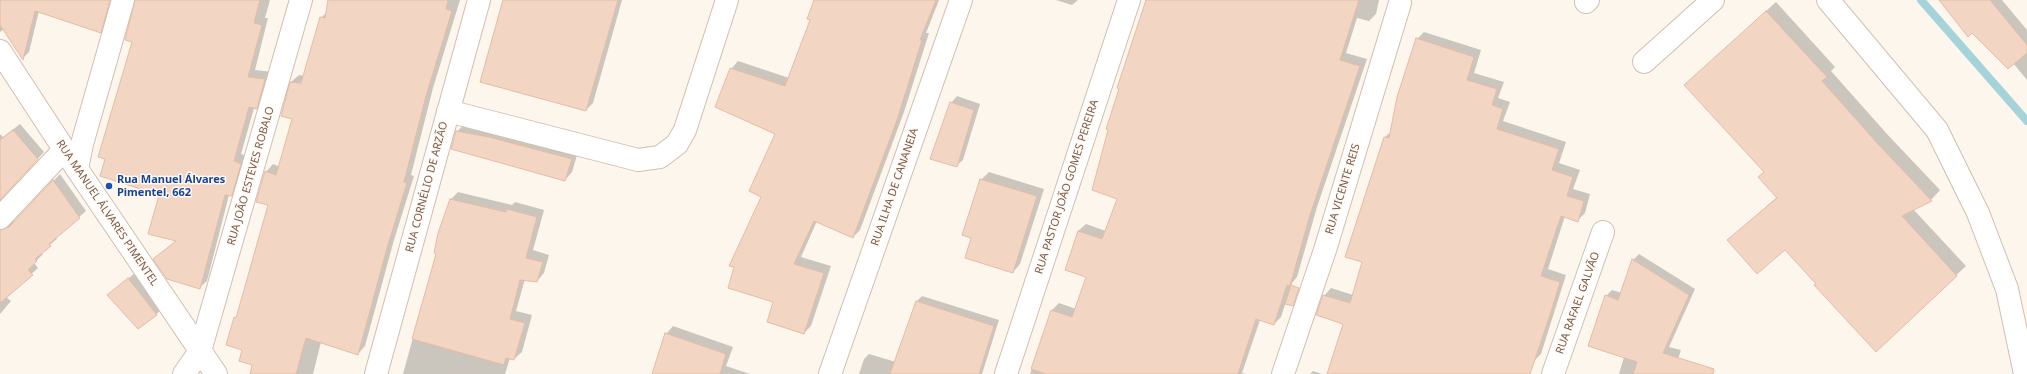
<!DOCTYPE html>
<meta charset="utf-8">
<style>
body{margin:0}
canvas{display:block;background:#fdf6ec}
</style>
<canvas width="2027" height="374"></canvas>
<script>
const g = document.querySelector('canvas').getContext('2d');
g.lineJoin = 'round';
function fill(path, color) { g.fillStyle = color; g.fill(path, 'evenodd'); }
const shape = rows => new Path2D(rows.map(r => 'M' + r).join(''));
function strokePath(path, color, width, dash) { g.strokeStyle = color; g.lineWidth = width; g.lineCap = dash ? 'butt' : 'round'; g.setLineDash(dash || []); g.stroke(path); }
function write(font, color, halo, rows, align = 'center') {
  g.font = font + ' "Noto Sans",sans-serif'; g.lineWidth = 3; g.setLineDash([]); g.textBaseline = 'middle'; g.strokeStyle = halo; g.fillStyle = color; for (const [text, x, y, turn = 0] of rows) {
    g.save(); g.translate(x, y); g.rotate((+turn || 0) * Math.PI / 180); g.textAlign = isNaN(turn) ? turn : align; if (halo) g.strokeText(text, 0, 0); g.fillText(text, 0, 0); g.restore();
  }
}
fill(shape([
 [0,0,96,0,39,11,29,52,23,58,4,29,0,32],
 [147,0,270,0,265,18,268,18,255,70,272,72,263,101,256,108,254,108,241,154,247,156,238,188,231,195,229,195,207,281,199,288,154,259,177,240,160,195],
 [335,0,460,0,433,88,411,175,414,176,394,240,365,346,358,354,321,342,313,374,251,374,253,364,235,318,238,315,269,204,266,172,273,164,280,167,293,118,291,82,299,75,304,76,321,18,329,10],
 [503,0,622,0,593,103,586,110],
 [815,0,939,0,926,33,929,33,904,112,860,230,853,237,817,221,801,257,831,266,811,326,804,333,775,301,762,196,776,133,731,69,738,61,789,78,811,19],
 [1056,0,1078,0,1072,5],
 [1152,0,1379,0,1376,14,1369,21,1357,18,1346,53,1367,59,1317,207,1297,277,1292,283,1281,317,1274,324,1260,320,1242,373,1246,374,1030,374,1052,310,1059,303,1076,309,1087,276,1078,231,1086,224,1106,231,1118,199],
 [1950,0,2002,0,2027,30,2027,80,2013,63],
 [1776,2,1835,67,1831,71,1887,134,1940,190,1931,200,1913,209,1966,266,1876,350,1785,249,1728,240,1777,197,1765,171,1695,76],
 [1424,32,1481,50,1474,73,1504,82,1498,98,1510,102,1503,121,1566,142,1559,163,1580,170,1573,189,1590,194,1585,213,1577,221,1565,216,1548,269,1566,275,1541,354,1534,361,1460,374,1328,374,1345,323,1324,296,1331,288,1353,295,1364,262,1385,137,1392,131,1417,39],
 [957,96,980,104,963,160,956,166,951,103],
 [20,124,44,152,0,199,0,134,3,137],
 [464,124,578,152,572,172,565,180,457,132],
 [989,172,1044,189,1020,264,1013,272,972,238,981,180],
 [60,174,86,211,55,237,57,239,41,252,43,254,34,263,38,268,6,297,11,301,0,314,0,222,4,224,16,221],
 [458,192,512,205,515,202,544,210,533,250,549,255,544,273,537,281,525,279,516,311,532,315,522,352,514,359,510,358,505,374,403,374,451,199],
 [1639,254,1695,289,1669,347,1681,350,1673,374,1619,374,1624,357,1606,296,1612,290,1622,293,1633,260],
 [136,272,163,307,156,315,109,295],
 [922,296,999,320,982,374,859,374,864,359,869,354,896,362,916,302],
 [673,326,733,347,726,366,750,374,653,374,666,334],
 [1313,371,1322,374,1310,374]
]), '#0003');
strokePath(shape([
 [1921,0,2027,121]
]), '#a5d3da', 8);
const building = shape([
 [0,0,110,0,101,33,35,11,23,60,0,25,0,0],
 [135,0,260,0,254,23,262,25,248,77,265,79,257,109,249,107,234,161,241,164,232,196,225,195,200,289,167,279,153,259,176,241,148,234,159,195,100,176,105,159,98,157,132,42,125,40,135,0],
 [328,0,448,0,446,9,452,11,426,96,404,182,407,183,387,248,358,355,306,338,296,374,250,374,252,365,239,361,242,350,226,345,234,317,236,318,268,205,256,202,265,171,276,175,292,119,281,116,290,82,301,83,320,17,325,18,328,0],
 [503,0,618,0,586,111,480,82,503,0],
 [814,0,936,0,920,40,922,40,897,120,853,238,814,221,794,264,824,273,804,334,767,322,773,302,728,288,734,267,729,266,761,197,749,191,775,134,715,107,730,68,785,86,810,20,807,19,814,0],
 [1146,0,1359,0,1340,60,1360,66,1310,215,1290,286,1287,285,1274,325,1256,319,1238,374,1046,374,1031,369,1051,310,1072,317,1086,277,1065,270,1078,231,1102,239,1117,199,1092,190,1108,130,1106,129,1119,89,1117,88,1146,0],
 [1939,0,1990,0,2027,45,2027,53,2008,69,1972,33,1968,37,1939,0],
 [1766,11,1827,77,1822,81,1878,144,1932,201,1902,216,1957,276,1876,352,1814,285,1816,284,1785,250,1757,274,1727,240,1777,198,1758,177,1764,172,1684,85,1766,11],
 [1416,38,1474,57,1467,80,1497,89,1492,105,1503,109,1497,129,1559,149,1552,170,1573,177,1567,196,1584,201,1578,222,1561,216,1541,276,1560,282,1550,315,1530,374,1327,374,1343,324,1316,315,1323,295,1350,303,1362,262,1345,257,1384,137,1389,138,1397,97,1416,38],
 [950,102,974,110,957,167,930,159,950,102],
 [13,130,38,159,0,200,0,140,13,130],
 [456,131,489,137,572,159,565,181,451,149,456,131],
 [980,179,1037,196,1013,273,965,258,971,238,962,235,980,179],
 [53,180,80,218,49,244,51,246,35,259,37,261,28,270,33,275,0,303,0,230,9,227,53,180],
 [450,199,506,212,507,209,537,217,526,258,543,262,537,282,520,280,510,319,525,323,514,360,506,358,504,365,412,339,436,254,434,253,438,233,450,199],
 [1632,259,1689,295,1663,353,1714,369,1713,374,1633,374,1637,362,1588,346,1605,295,1618,300,1632,259],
 [128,278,157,315,138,329,107,295,128,278],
 [1291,285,1299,288,1293,306,1285,304,1291,285],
 [916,301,994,326,979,374,890,374,916,301],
 [665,333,726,354,720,374,652,374,665,333]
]);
fill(building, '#f3d5c3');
strokePath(building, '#e6bba3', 1);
const minor = shape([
 [1828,0,1937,130,1978,213,2007,289,2025,374],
 [1586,2,1588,0],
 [1644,62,1713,0],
 [448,111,638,160,660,157,677,144,685,130,727,0],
 [77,169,82,144,123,0],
 [0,218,64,150],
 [184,374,200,351,301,0],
 [376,374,479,0],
 [830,374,961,0],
 [1006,374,1129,0],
 [1283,374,1325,250,1400,3],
 [1553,374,1603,232]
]);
const tertiary = shape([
 [0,51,77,169,216,374]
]);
strokePath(minor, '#d1beb0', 24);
strokePath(tertiary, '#d1beb0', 24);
strokePath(minor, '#fff', 22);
strokePath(tertiary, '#fff', 22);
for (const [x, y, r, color] of [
 [109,186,4,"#1a4fb4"]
]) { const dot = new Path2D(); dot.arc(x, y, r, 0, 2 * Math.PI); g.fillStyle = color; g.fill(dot); strokePath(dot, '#fffaf3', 1.5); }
write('11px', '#7a5c4d', '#fffaf3', [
 ["RUA JOÃO ESTEVES ROBALO",251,176,-74],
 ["RUA CORNÉLIO DE ARZÃO",427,187,-75],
 ["RUA ILHA DE CANANEIA",895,187,-71],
 ["RUA PASTOR JOÃO GOMES PEREIRA",1067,187,-72],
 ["RUA VICENTE REIS",1343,189,-73],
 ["RUA MANUEL ÁLVARES PIMENTEL",107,213,56],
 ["RUA RAFAEL GALVÃO",1578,303,-70]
]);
write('bold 11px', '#164399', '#fffaf3', [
 ["Rua Manuel Álvares",117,180],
 ["Pimentel, 662",117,193]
], 'left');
</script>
